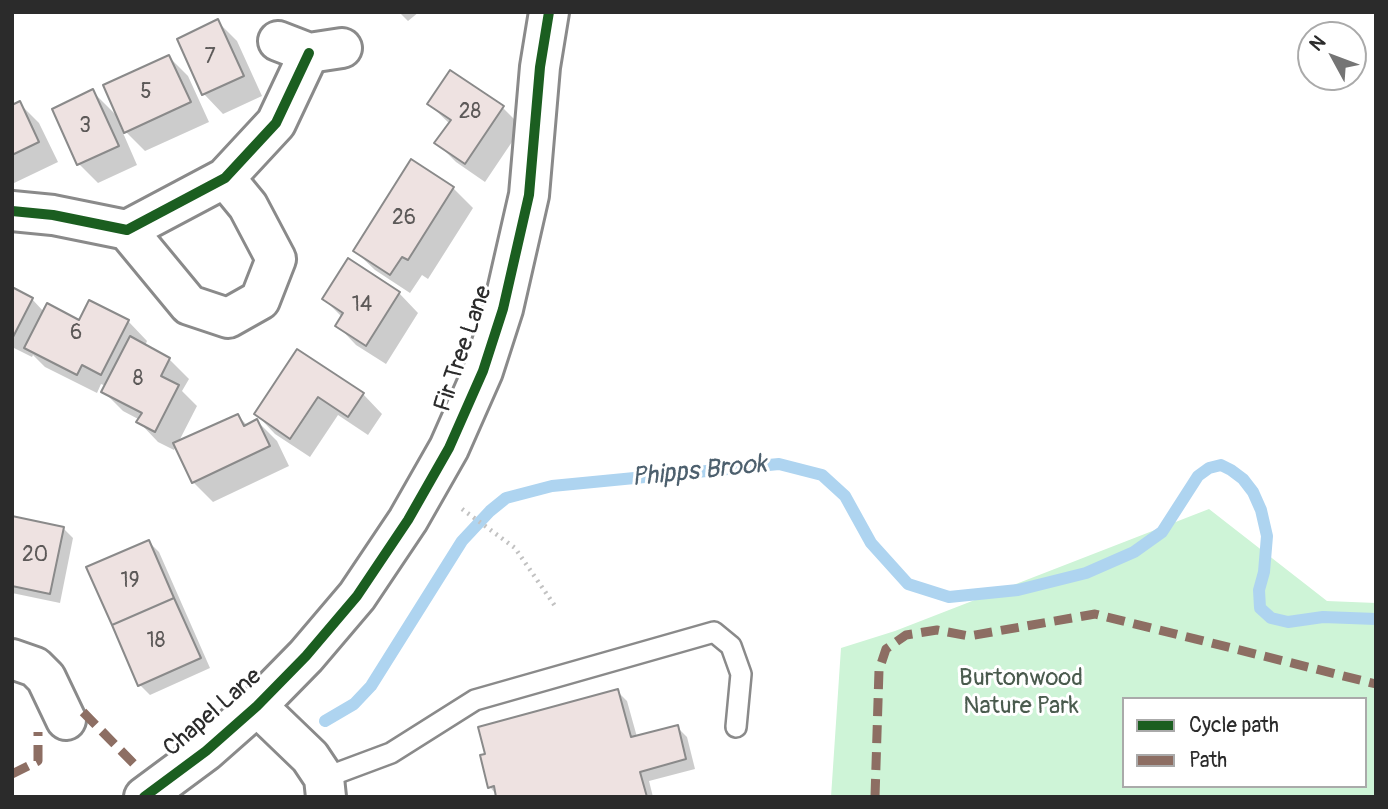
<!DOCTYPE html>
<style>
body{margin:0}
#map{position:relative;width:1388px;height:809px;overflow:hidden;background:#fff;font-family:Pangolin,sans-serif}
canvas{display:block}
.frame{position:absolute;inset:0;border:14px solid #2b2b2b;pointer-events:none}
.legend{position:absolute;left:1122px;top:697px;width:245px;height:91px;box-sizing:border-box;background:#fff;border:2px solid #aaa;margin:0;padding:9px 12px;list-style:none;font-size:21px;color:#2b2b2b}
.legend li{display:flex;align-items:center;gap:14px;height:35px}
.legend b{width:35px;border:2px solid #aaa}
.north{position:absolute;left:1297px;top:21px;width:70px;height:70px;box-sizing:border-box;background:#fff;border:2px solid #aaa;border-radius:50%;rotate:311deg;font-size:19px;font-weight:700;line-height:28px;text-align:center;color:#2b2b2b}
.north::after{content:'';display:block;margin:auto;width:24px;height:32px;background:#757575;clip-path:polygon(50% 0,100% 100%,50% 72%,0 100%)}
</style>
<div id="map">
<canvas width="1388" height="809"></canvas>
<div class="frame"></div>
<ul class="legend">
<li><b style="height:9px;background:#1b5e20"></b>Cycle path</li>
<li><b style="height:9px;background:#8d6e63"></b>Path</li>
</ul>
<div class="north">N</div>
</div>
<script>
const g = document.querySelector('canvas').getContext('2d');
g.lineJoin = 'round';
function fill(path, color) { g.fillStyle = color; g.fill(path, 'evenodd'); }
const shape = rows => new Path2D(rows.map(r => 'M' + r).join(''));
function strokePath(path, color, width, dash) { g.strokeStyle = color; g.lineWidth = width; g.lineCap = dash ? 'butt' : 'round'; g.setLineDash(dash || []); g.stroke(path); }
function write(font, color, halo, rows, align = 'center') {
  g.font = font + ' Pangolin,sans-serif'; g.lineWidth = 6; g.setLineDash([]); g.textBaseline = 'middle'; g.strokeStyle = halo; g.fillStyle = color; for (const [text, x, y, turn = 0] of rows) {
    g.save(); g.translate(x, y); g.rotate((+turn || 0) * Math.PI / 180); g.textAlign = isNaN(turn) ? turn : align; if (halo) g.strokeText(text, 0, 0); g.fillText(text, 0, 0); g.restore();
  }
}
fill(shape([
 [1209,509,1327,601,1376,603,1376,797,831,797,841,648,895,631],
 [1124,699,1365,699,1365,786,1124,786]
]), '#cef4d7');
fill(shape([
 [399,12,419,12,408,21],
 [218,22,237,41,262,96,223,114,204,94,179,40],
 [169,57,188,76,209,122,145,151,120,126,137,165,98,183,79,164,93,92,118,117],
 [19,103,39,123,58,162,12,184,12,107],
 [429,104,503,108,522,127,485,182,456,162,437,143,450,124],
 [453,188,473,208,428,279,422,275,410,293,375,270,355,251],
 [12,289,32,299,44,312,80,322,128,321,147,341,145,346,169,359,189,379,182,391,197,406,178,443,238,416,248,426,257,421,277,441,289,466,213,502,193,482,176,446,174,450,158,442,139,422,140,420,123,411,103,391,106,386,101,384,97,393,45,367,33,355,32,357,12,347],
 [399,293,418,313,386,364,356,345,337,325,342,317,324,299],
 [297,351,363,394,382,414,368,435,338,415,310,457,275,434,256,414],
 [12,518,63,528,73,538,60,603,12,593],
 [149,542,159,552,210,668,150,695,140,685],
 [617,691,627,701,637,737,677,727,687,737,695,769,649,781,653,797,498,797,490,787]
]), '#0003');
strokePath(shape([
 [325,721,354,704,371,686,462,541,490,511,506,498,552,486,779,464,822,475,845,496,871,543,908,584,949,597,1018,590,1086,573,1134,552,1162,532,1198,476,1209,468,1221,465,1231,470,1243,479,1253,492,1261,510,1267,536,1264,572,1259,590,1260,608,1271,618,1288,622,1323,617,1376,619]
]), '#aed4f0', 12);
const building = shape([
 [218,19,244,76,202,95,177,39,218,19],
 [169,55,191,102,124,133,103,85,169,55],
 [450,70,504,106,465,164,434,143,451,120,427,104,450,70],
 [93,89,119,146,77,165,52,109,93,89],
 [20,101,39,142,12,155,12,105,20,101],
 [411,159,454,187,408,260,402,257,390,275,353,251,411,159],
 [348,258,400,292,366,346,335,326,343,313,322,299,348,258],
 [12,287,33,298,12,339,12,287],
 [89,300,129,320,101,375,82,365,77,375,24,348,47,303,79,320,89,300],
 [130,336,170,358,161,376,179,385,155,432,136,422,142,413,101,392,130,336],
 [297,349,364,393,348,417,318,397,290,439,254,414,297,349],
 [238,414,244,426,257,419,270,446,192,483,173,443,238,414],
 [12,516,64,527,50,594,12,586,12,516],
 [149,540,174,598,112,625,86,567,149,540],
 [174,598,201,658,138,686,112,625,174,598],
 [618,689,631,737,678,725,686,759,640,772,647,797,496,797,494,786,488,788,480,755,485,754,478,727,618,689]
]);
fill(building, '#eee2e1');
strokePath(building, '#8a8a8a', 2);
const service = shape([
 [324,778,391,753,475,700,714,632,731,646,741,674,736,727]
]);
const minor = shape([
 [278,41,309,53,342,48],
 [12,211,53,215,127,230,225,178,276,123,309,53],
 [127,230,189,305,228,318,260,300,276,259,248,206,225,178],
 [12,659,35,667,46,678,66,720],
 [257,706,310,757,324,778,326,797]
]);
const tertiary = shape([
 [144,797,206,751,257,706,306,656,357,596,408,520,449,448,483,371,503,309,529,195,540,67,549,12]
]);
strokePath(service, '#8a8a8a', 24);
strokePath(minor, '#8a8a8a', 44);
strokePath(tertiary, '#8a8a8a', 44);
strokePath(shape([
 [462,509,515,548,555,606]
]), '#c2c2c2', 4.5, [2, 5]);
strokePath(service, '#fff', 19);
strokePath(minor, '#fff', 38);
strokePath(tertiary, '#fff', 38);
strokePath(shape([
 [83,712,138,768],
 [12,774,38,761,38,732],
 [875,797,879,670,886,649,906,635,937,630,969,636,1095,614,1376,684]
]), '#8d6e63', 9, [18, 9]);
strokePath(shape([
 [12,211,53,215,127,230,225,178,276,123,309,53],
 [144,797,206,751,257,706,306,656,357,596,408,520,449,448,483,371,503,309,529,195,540,67,549,12]
]), '#1b5e20', 10);
write('21px', '#5c5958', null, [
 ["7",210,58],
 ["5",146,93],
 ["28",470,113],
 ["3",85,127],
 ["26",404,219],
 ["14",362,306],
 ["6",76,334],
 ["8",138,380],
 ["20",35,556],
 ["19",130,582],
 ["18",156,642]
]);
write('24px', '#2b2b2b', '#fff', [
 ["Fir Tree Lane",464,349,-71],
 ["Chapel Lane",213,713,-41]
]);
write('24px', '#4a5b4e', '#fff', [
 ["Burtonwood",1021,679],
 ["Nature Park",1021,707]
]);
write('italic 26px', '#4d606e', '#fff', [
 ["Phipps Brook",699,472,-6]
]);
</script>
